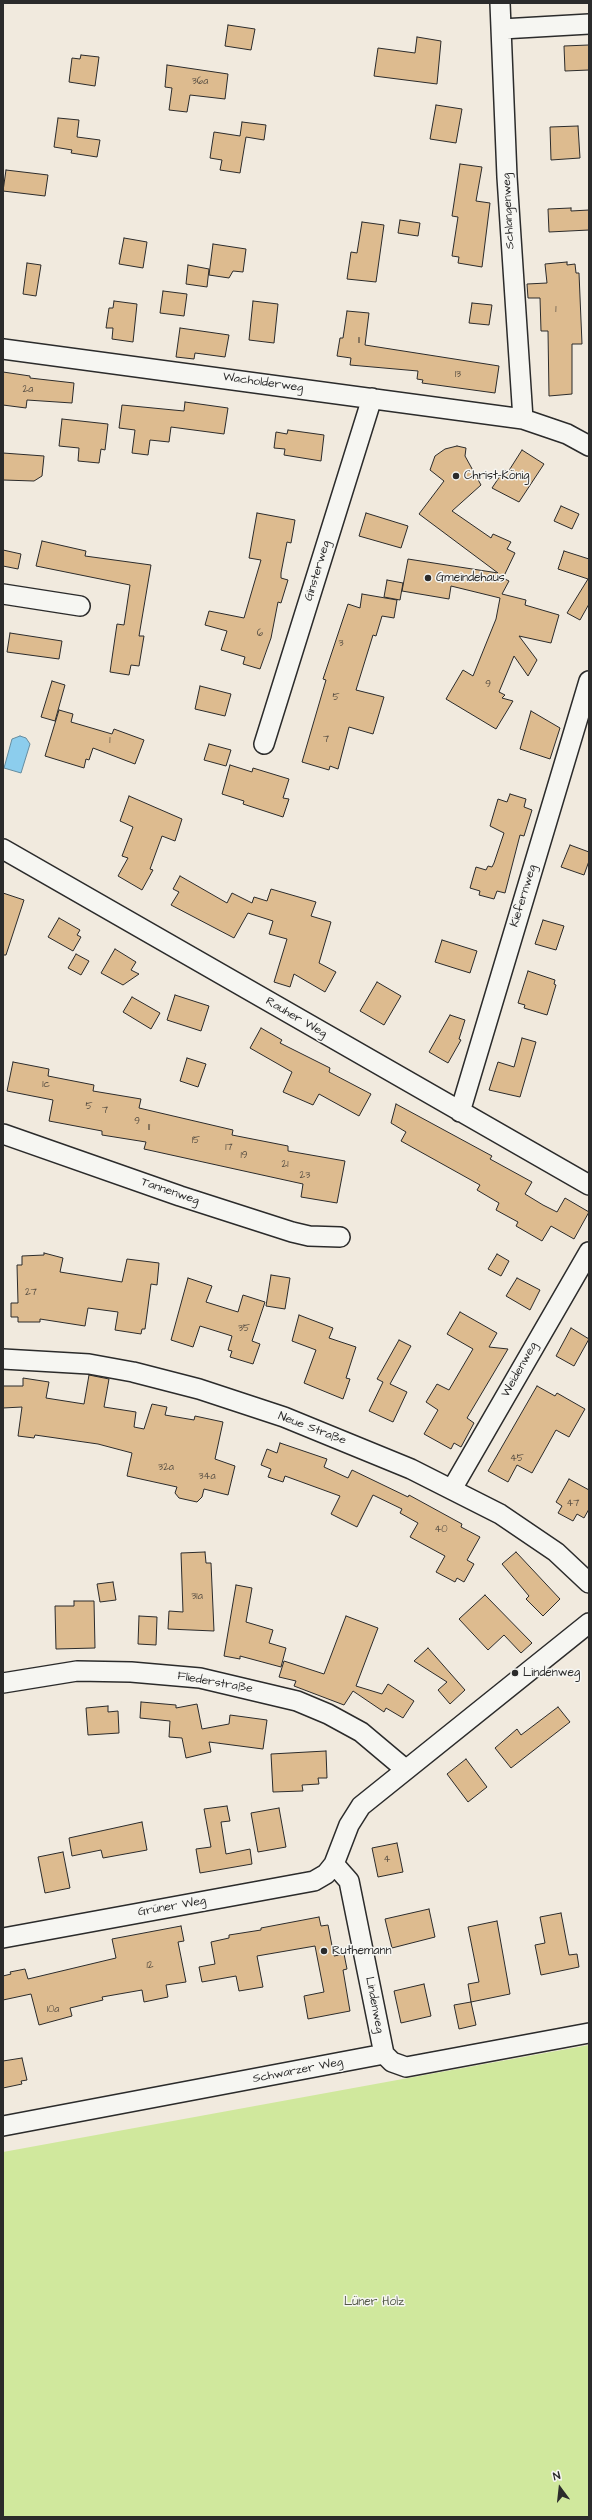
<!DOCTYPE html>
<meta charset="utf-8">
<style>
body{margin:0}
#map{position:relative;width:592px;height:2520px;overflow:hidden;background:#f1eade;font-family:"Architects Daughter",sans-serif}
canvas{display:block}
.frame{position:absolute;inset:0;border:4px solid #2b2b2b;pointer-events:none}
.north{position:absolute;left:540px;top:2468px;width:40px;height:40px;-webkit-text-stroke:3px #f6f6f2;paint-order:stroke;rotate:345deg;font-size:11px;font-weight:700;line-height:16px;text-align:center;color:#2b2b2b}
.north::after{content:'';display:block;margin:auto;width:14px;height:18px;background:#2b2b2b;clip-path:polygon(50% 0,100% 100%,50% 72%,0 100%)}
</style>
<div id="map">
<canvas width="592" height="2520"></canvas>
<div class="frame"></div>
<div class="north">N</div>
</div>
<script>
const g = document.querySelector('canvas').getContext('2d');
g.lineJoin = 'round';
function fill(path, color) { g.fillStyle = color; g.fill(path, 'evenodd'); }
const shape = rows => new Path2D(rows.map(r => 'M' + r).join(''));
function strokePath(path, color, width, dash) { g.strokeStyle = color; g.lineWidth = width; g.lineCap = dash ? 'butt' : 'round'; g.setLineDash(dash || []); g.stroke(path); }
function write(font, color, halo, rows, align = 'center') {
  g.font = font + ' "Architects Daughter",sans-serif'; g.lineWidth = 3; g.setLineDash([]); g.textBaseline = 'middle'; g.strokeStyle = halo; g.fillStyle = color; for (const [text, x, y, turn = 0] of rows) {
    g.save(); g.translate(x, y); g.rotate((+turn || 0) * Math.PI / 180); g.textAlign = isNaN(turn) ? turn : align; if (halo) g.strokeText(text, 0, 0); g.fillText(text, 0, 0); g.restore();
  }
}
fill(shape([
 [589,2045,589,2517,3,2517,3,2152]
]), '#d0e89d');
const water = shape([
 [20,736,26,738,30,744,21,773,4,768,12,739,20,736]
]);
fill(water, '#8ccded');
strokePath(water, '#658c9f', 1);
const building = shape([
 [228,25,255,29,251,50,225,46,228,25],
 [417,37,441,41,437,84,374,76,378,48,415,53,417,37],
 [589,45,589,70,565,71,564,46,589,45],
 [81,55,99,57,95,86,69,82,72,58,80,59,81,55],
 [167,65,228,74,225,99,190,95,187,112,169,110,172,88,165,87,167,65],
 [436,105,462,109,456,143,430,139,436,105],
 [58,118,79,120,77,137,100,140,97,157,71,153,72,150,54,147,58,118],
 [242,122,266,125,264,140,246,137,240,173,220,170,222,160,210,158,214,132,240,136,242,122],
 [578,126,580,158,551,160,550,127,578,126],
 [460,164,482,167,476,201,490,203,482,267,458,263,459,257,452,256,458,217,452,216,460,164],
 [6,170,48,175,45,196,3,191,6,170],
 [571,208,571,211,589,210,589,230,549,232,548,209,571,208],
 [400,220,420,223,418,236,398,233,400,220],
 [362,222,384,225,376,282,347,279,351,252,357,253,362,222],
 [124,238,147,242,143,268,119,264,124,238],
 [213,244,246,249,243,272,233,271,229,278,209,275,213,244],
 [567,262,567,265,575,264,576,273,579,273,582,344,572,344,572,394,549,396,548,331,541,331,540,298,528,298,527,284,547,283,545,264,567,262],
 [27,263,41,265,36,296,23,294,27,263],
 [188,265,209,269,207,287,186,284,188,265],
 [163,291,187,294,184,316,160,313,163,291],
 [114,301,137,304,133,342,112,339,113,328,106,328,109,308,113,308,114,301],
 [253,301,278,304,274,343,249,340,253,301],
 [472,303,492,305,489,325,469,323,472,303],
 [347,311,369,313,365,345,499,366,495,393,422,383,423,380,417,379,418,371,350,365,351,358,337,356,340,338,343,338,347,311],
 [180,328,229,335,225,357,195,353,194,359,176,357,180,328],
 [3,372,30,376,30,378,74,383,72,403,27,400,26,408,3,405,3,372],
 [185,402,228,408,224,434,171,427,169,442,150,440,148,455,132,453,135,430,119,428,122,405,184,411,185,402],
 [62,419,108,424,105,450,101,449,99,463,78,461,79,448,59,446,62,419],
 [288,430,324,435,321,461,284,455,285,449,274,448,276,432,287,434,288,430],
 [457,446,466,448,465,456,481,485,452,511,491,538,493,534,511,542,507,549,515,553,503,578,509,581,502,594,526,600,525,605,559,615,551,643,519,636,537,660,528,676,514,656,499,692,505,695,502,698,513,701,496,729,446,699,463,670,473,676,496,619,500,598,451,586,449,599,402,591,408,559,498,573,419,514,444,481,430,470,435,456,445,449,457,446],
 [522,450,544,464,519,502,492,488,504,470,508,472,522,450],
 [3,453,44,456,42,476,34,481,3,480,3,453],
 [561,506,579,514,572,529,554,521,561,506],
 [257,513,295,520,291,543,287,542,281,573,281,578,288,580,281,603,278,602,271,638,260,669,243,664,245,657,221,650,227,631,205,625,209,611,244,618,261,560,249,558,257,513],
 [366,513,408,526,401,548,359,536,366,513],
 [42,541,86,551,85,556,151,565,139,636,144,636,139,666,131,665,129,675,110,672,117,624,124,625,130,585,36,566,42,541],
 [3,550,21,554,18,569,3,566,3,550],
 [564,551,589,559,589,604,580,620,567,613,588,579,558,569,564,551],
 [387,580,403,583,400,600,384,597,387,580],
 [362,594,397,600,394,618,382,616,376,636,373,635,356,690,384,697,373,734,349,727,338,769,330,766,329,770,302,762,326,680,323,679,348,604,360,608,362,594],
 [10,633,62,641,59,659,7,652,10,633],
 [52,681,65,685,55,721,41,717,52,681],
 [200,686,231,694,225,716,195,709,200,686],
 [59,710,73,714,71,722,112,734,114,729,144,740,135,764,93,748,89,760,86,759,84,768,45,756,59,710],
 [531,711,560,728,550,759,520,749,531,711],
 [209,744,231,750,226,766,204,760,209,744],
 [230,765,252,772,253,768,289,779,283,798,289,799,283,817,243,804,244,801,222,794,230,765],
 [510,794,526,799,524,807,532,810,524,836,520,835,505,893,497,891,494,899,479,895,480,891,470,888,476,867,486,870,488,866,492,867,494,863,504,833,490,826,498,799,507,802,510,794],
 [129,796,182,819,175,841,162,836,150,869,153,870,142,890,118,876,128,858,122,856,133,827,120,821,129,796],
 [570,845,589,852,589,861,584,875,561,867,570,845],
 [180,876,227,903,232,893,252,903,254,897,267,901,271,889,316,902,311,916,331,922,319,963,336,972,325,992,294,974,290,987,274,982,287,939,269,934,273,921,248,913,234,938,171,905,179,892,173,889,180,876],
 [3,893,24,900,6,955,3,955,3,893],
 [59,918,80,930,77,935,81,937,73,951,48,937,59,918],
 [543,920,564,926,556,950,535,944,543,920],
 [442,940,477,951,470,973,435,962,442,940],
 [115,949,136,962,131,970,139,974,123,985,101,973,115,949],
 [76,954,89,961,81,975,68,968,76,954],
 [528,971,555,980,554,984,556,985,547,1015,524,1008,525,1005,518,1003,528,971],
 [377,982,401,996,384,1025,360,1011,377,982],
 [175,995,209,1006,201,1031,167,1020,175,995],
 [132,997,160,1013,151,1029,123,1012,132,997],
 [450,1015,465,1020,459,1039,461,1040,448,1063,429,1052,450,1015],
 [261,1028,282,1040,280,1043,330,1068,329,1072,371,1094,359,1116,319,1094,313,1105,283,1092,292,1072,250,1048,261,1028],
 [522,1038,536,1042,520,1097,489,1090,498,1062,514,1067,522,1038],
 [187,1058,206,1064,198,1087,180,1081,187,1058],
 [13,1062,49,1069,48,1076,94,1085,93,1091,141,1099,139,1108,233,1130,232,1135,288,1146,288,1151,345,1161,337,1203,301,1197,303,1184,144,1149,146,1142,102,1135,102,1131,49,1121,53,1100,7,1091,13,1062],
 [396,1104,492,1156,490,1159,532,1182,525,1194,543,1205,557,1212,565,1198,589,1212,574,1239,551,1226,542,1241,516,1226,518,1222,496,1210,499,1203,477,1190,480,1185,401,1141,406,1132,391,1123,396,1104],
 [44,1253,63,1258,60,1272,122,1282,127,1259,159,1263,157,1285,151,1284,145,1329,142,1329,141,1334,115,1330,118,1312,88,1308,85,1326,40,1319,40,1322,18,1322,18,1317,11,1317,11,1303,18,1303,17,1265,22,1265,22,1256,44,1255,44,1253],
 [497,1254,509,1261,501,1276,488,1269,497,1254],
 [271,1275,290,1278,285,1309,266,1306,271,1275],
 [188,1278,212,1286,206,1302,238,1312,243,1295,265,1302,252,1341,260,1344,253,1364,230,1357,232,1351,228,1350,232,1336,200,1326,193,1347,171,1340,188,1278],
 [517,1278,540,1290,530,1310,506,1296,517,1278],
 [460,1312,497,1333,489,1347,508,1349,467,1418,474,1423,461,1447,454,1443,451,1449,424,1434,438,1410,426,1402,437,1384,449,1390,473,1349,447,1334,460,1312],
 [299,1315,333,1328,329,1338,356,1347,346,1378,350,1379,343,1399,304,1383,316,1350,292,1341,299,1315],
 [571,1328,589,1339,574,1366,556,1356,571,1328],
 [399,1340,411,1346,390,1384,407,1392,393,1422,369,1411,383,1382,377,1379,399,1340],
 [89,1375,109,1379,104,1407,136,1412,134,1427,144,1429,152,1404,167,1407,165,1415,194,1420,195,1416,223,1422,215,1459,235,1466,228,1495,204,1489,202,1497,197,1502,179,1498,175,1493,177,1487,127,1476,132,1453,98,1444,35,1435,34,1438,18,1436,22,1407,3,1408,3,1386,23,1386,23,1378,49,1382,46,1398,84,1404,89,1375],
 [537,1386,555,1396,557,1393,585,1409,569,1437,556,1430,532,1473,517,1465,508,1482,488,1471,537,1386],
 [280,1443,327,1459,324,1467,348,1478,352,1470,408,1497,409,1495,462,1524,461,1527,480,1537,467,1560,474,1564,464,1582,457,1578,455,1582,436,1572,445,1556,410,1537,418,1523,400,1513,402,1509,373,1495,357,1527,331,1514,340,1496,285,1476,283,1482,268,1477,271,1469,261,1465,267,1449,277,1453,280,1443],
 [569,1479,589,1490,589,1509,584,1518,577,1514,573,1521,558,1513,562,1506,556,1502,569,1479],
 [205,1552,206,1563,211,1563,214,1631,168,1629,169,1611,183,1612,181,1553,205,1552],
 [516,1552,560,1599,543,1616,526,1599,529,1596,502,1564,516,1552],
 [113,1582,116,1600,100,1602,97,1584,113,1582],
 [236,1585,252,1588,246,1622,273,1630,269,1643,286,1648,281,1667,240,1656,240,1659,224,1656,236,1585],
 [485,1595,532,1643,521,1653,504,1635,488,1650,459,1619,485,1595],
 [74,1601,94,1601,95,1648,56,1649,55,1606,74,1606,74,1601],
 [139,1616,157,1617,156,1645,138,1644,139,1616],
 [346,1616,378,1628,356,1686,382,1694,388,1684,414,1701,403,1718,386,1708,384,1712,353,1691,344,1705,294,1686,296,1681,279,1677,284,1661,324,1674,346,1616],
 [428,1648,465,1690,450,1704,438,1690,447,1682,414,1661,428,1648],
 [141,1702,176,1705,176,1708,197,1704,202,1729,229,1724,230,1715,267,1720,263,1749,209,1742,211,1752,186,1758,182,1738,169,1737,170,1721,140,1718,141,1702],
 [108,1706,108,1712,118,1711,119,1733,88,1735,86,1708,108,1706],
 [558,1707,570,1722,511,1768,495,1748,517,1729,521,1735,558,1707],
 [326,1751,327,1778,318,1778,319,1784,302,1785,303,1791,273,1792,271,1754,326,1751],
 [466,1759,487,1787,468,1802,447,1774,466,1759],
 [227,1806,230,1821,221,1822,226,1854,250,1849,252,1864,200,1873,196,1849,211,1847,204,1809,227,1806],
 [279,1808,286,1847,258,1852,251,1813,279,1808],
 [142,1822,147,1850,103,1858,101,1850,72,1856,69,1838,142,1822],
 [397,1843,403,1872,378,1877,372,1848,397,1843],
 [63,1852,70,1888,45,1893,38,1857,63,1852],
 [429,1909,435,1937,392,1948,385,1919,429,1909],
 [561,1913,569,1955,577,1954,579,1967,541,1975,535,1945,545,1943,540,1917,561,1913],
 [319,1917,321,1926,328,1925,334,1956,344,1954,347,1969,343,1970,350,2011,308,2019,304,1996,324,1992,315,1946,257,1956,263,1987,239,1991,236,1976,202,1982,199,1967,215,1964,211,1942,229,1938,229,1935,261,1930,261,1928,319,1917],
 [497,1921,510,1994,471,2002,468,1984,479,1982,468,1927,497,1921],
 [181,1926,184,1941,178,1942,186,1982,166,1985,168,1997,144,2002,142,1990,102,1997,103,2000,70,2008,72,2016,39,2025,31,1994,3,2000,3,1976,11,1974,10,1972,25,1969,28,1979,116,1958,112,1939,181,1926],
 [424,1984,431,2016,401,2023,394,1991,424,1984],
 [471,2002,476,2025,459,2029,454,2005,471,2002],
 [22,2058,27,2080,21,2081,22,2084,3,2088,3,2061,22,2058]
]);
fill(building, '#ddbb8f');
strokePath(building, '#2b2b2b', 1);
const minor = shape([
 [500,3,507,177,523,419],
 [502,29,589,24],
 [3,349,523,419,567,434,589,446],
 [3,594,80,606],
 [264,744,372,398],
 [3,849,589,1185],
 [460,1112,589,681],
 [3,1134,180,1196,292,1232,309,1236,340,1237],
 [3,1359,89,1364,133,1372,199,1389,284,1417,411,1469,500,1514,556,1552,589,1583],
 [452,1489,589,1252],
 [3,1683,77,1671,131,1672,200,1678,297,1701,328,1714,361,1732,405,1769],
 [334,1864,349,1881,384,2054,392,2062,406,2067,589,2033],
 [3,1938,314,1881,326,1874,334,1864,349,1825,361,1806,589,1623],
 [3,2126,384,2054]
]);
strokePath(minor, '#2b2b2b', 22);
strokePath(minor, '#f6f6f2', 19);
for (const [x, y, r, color] of [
 [456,476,4,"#2b2b2b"],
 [428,578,4,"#2b2b2b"],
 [515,1673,4,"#2b2b2b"],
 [324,1951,4,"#2b2b2b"]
]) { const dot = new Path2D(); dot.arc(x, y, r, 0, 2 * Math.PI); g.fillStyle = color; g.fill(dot); strokePath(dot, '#f6f6f2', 1.5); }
write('10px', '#584f44', null, [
 ["36a",200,82],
 ["1",556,310],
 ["11",359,341],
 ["13",458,375],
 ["2a",28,390],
 ["6",260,634],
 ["3",341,644],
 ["9",488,685],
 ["5",336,698],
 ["7",326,740],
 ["1",110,741],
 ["1c",46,1085],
 ["5",89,1107],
 ["7",105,1111],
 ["9",137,1122],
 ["11",149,1128],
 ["15",196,1141],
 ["17",229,1148],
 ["19",244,1156],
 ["21",285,1165],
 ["23",305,1176],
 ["27",31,1293],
 ["35",244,1329],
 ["45",517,1459],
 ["32a",166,1468],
 ["34a",207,1477],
 ["47",573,1504],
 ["40",441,1530],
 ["31a",197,1597],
 ["4",387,1860],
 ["12",150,1966],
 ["10a",53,2010]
]);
write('12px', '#2b2b2b', '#f6f6f2', [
 ["Schlangenweg",509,211,-93],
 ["Wacholderweg",263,383,8],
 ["Ginsterweg",318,571,-73],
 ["Kiefernweg",524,896,-73],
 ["Rauher Weg",296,1018,30],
 ["Tannenweg",170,1192,19],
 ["Weidenweg",520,1370,-61],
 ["Neue Straße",312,1429,21],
 ["Fliederstraße",215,1683,10],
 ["Grüner Weg",172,1907,-10],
 ["Lindenweg",374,2005,79],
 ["Schwarzer Weg",298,2071,-11]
]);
write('12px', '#2b2b2b', '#f6f6f2', [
 ["Christ-König",464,476],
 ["Gmeindehaus",436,578],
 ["Lindenweg",523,1673],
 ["Ruthemann",332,1951]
], 'left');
write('12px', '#545a48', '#f6f6f2', [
 ["Lüner Holz",374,2302]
]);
</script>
